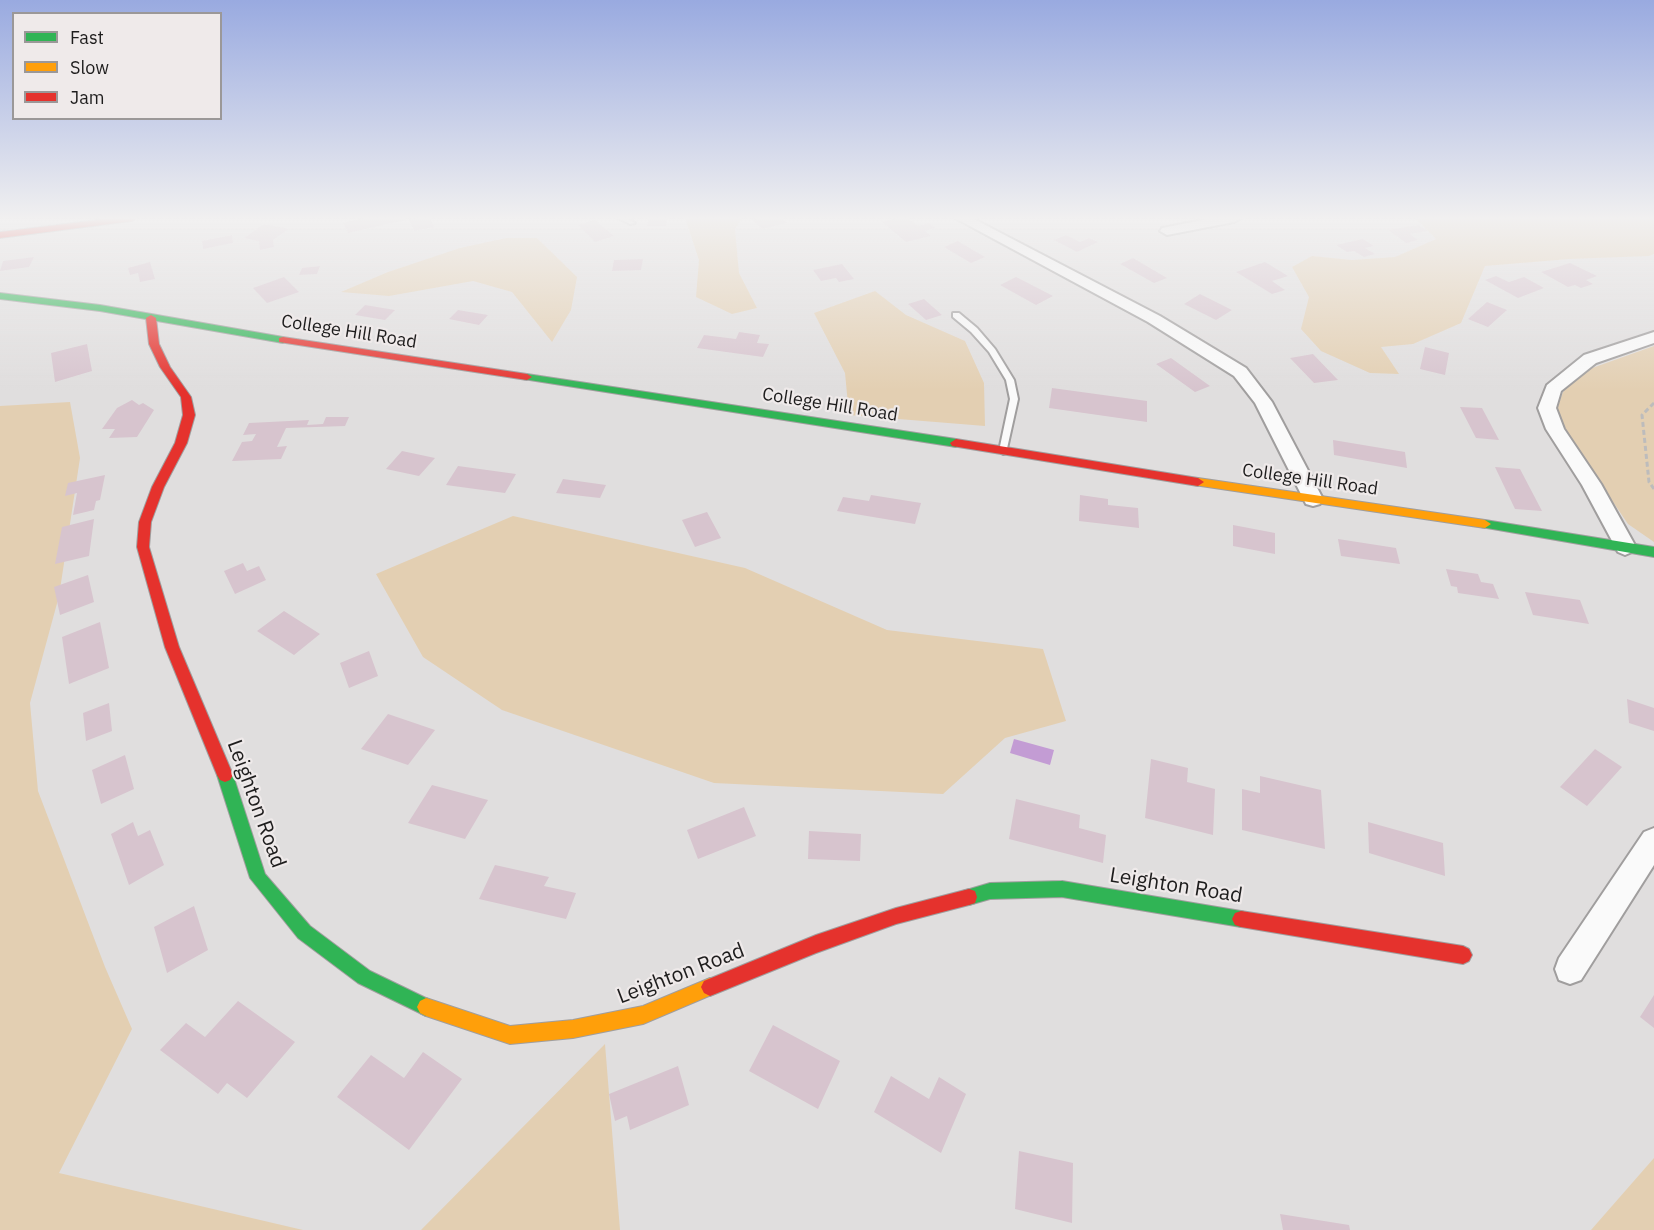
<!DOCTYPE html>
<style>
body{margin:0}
#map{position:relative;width:1654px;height:1230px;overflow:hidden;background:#e0dede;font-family:"IBM Plex Sans",sans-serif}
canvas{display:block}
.legend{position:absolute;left:12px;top:12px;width:210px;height:108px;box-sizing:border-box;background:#efeaea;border:2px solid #9b9898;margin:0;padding:8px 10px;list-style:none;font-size:18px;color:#1e1d1d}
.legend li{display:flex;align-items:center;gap:12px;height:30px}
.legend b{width:30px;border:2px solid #9b9898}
</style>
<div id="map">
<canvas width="1654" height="1230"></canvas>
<ul class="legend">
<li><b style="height:8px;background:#30b455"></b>Fast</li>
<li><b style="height:8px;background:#ff9f0a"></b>Slow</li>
<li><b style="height:8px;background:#e5322d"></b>Jam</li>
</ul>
</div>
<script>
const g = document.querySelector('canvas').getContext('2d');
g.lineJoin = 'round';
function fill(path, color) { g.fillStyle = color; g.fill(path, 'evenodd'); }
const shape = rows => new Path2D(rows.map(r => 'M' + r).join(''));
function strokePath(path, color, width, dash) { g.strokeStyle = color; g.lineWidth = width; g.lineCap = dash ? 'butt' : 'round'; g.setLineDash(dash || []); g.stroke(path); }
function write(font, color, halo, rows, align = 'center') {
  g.font = font + ' "IBM Plex Sans",sans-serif'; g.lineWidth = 4.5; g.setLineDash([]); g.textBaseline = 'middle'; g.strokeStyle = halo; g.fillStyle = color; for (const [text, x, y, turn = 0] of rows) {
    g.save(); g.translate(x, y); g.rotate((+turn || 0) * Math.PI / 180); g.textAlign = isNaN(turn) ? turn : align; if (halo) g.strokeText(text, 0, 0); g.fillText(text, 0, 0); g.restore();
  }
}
fill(shape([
 [685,218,742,218,735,229,739,273,757,308,732,314,696,297,699,260],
 [1415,218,1654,218,1654,254,1649,256,1569,259,1485,266,1461,323,1413,344,1381,347,1399,374,1370,373,1321,351,1301,329,1309,297,1292,267,1312,256,1352,260,1395,257,1436,239],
 [506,238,537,238,577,277,571,310,552,342,512,292,473,281,389,296,341,292,388,272,460,248],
 [875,291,906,315,965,341,984,383,985,426,849,415,845,373,814,313],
 [1654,346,1654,542,1628,524,1564,430,1557,409,1563,392,1581,372],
 [70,402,80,458,59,596,30,703,38,791,105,967,132,1029,59,1173,303,1230,0,1230,0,406],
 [513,516,745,568,887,630,1043,649,1066,721,1005,738,943,794,714,783,502,710,423,657,376,574],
 [605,1044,620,1230,421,1230],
 [1654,1158,1654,1230,1591,1230]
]), '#e3cfb2');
fill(shape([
 [1014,739,1054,750,1050,765,1010,753]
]), '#c39cd4');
fill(shape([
 [365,218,404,218,405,220,348,233,343,223],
 [419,218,430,218,434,227,414,231,409,220],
 [649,218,667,218,666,226,647,226],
 [762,218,782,218,787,223,762,229,752,220],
 [899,218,907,218,918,226,929,223,935,228,925,231,931,236,906,242,882,222],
 [595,220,614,236,595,242,578,225],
 [264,224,289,229,273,240,274,247,260,250,259,241,244,238],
 [1418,225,1428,231,1410,234,1418,240,1406,243,1388,230],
 [232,235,233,243,203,249,202,241],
 [1066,235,1080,242,1089,238,1098,242,1077,252,1054,240],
 [1363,239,1374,246,1365,248,1375,254,1364,257,1354,251,1347,252,1336,245],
 [958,241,961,243,985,257,971,263,944,247],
 [34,257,29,267,0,271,3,261],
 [1133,258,1167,278,1154,283,1120,264],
 [643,259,641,270,612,271,614,260],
 [150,262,155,279,140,282,138,273,130,275,128,268],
 [1265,262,1288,276,1272,281,1285,290,1272,294,1236,272],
 [1570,263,1597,276,1586,280,1593,284,1581,288,1575,285,1568,287,1541,272],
 [842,264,854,279,839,282,836,278,821,281,813,270],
 [320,266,317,274,299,275,302,268],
 [1496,276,1509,282,1524,277,1544,288,1518,298,1485,280],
 [284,277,299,292,267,303,253,288],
 [1016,277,1024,281,1053,296,1036,305,1000,285],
 [1200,294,1232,310,1216,320,1184,304],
 [924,299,942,315,926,320,908,304],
 [1487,302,1507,310,1488,327,1468,319],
 [365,305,395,310,385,320,355,315],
 [458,310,488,315,479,325,449,319],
 [739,332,760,335,757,343,769,344,763,357,697,348,704,335,736,339],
 [87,344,92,371,55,382,51,353],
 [1425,347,1449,353,1445,375,1420,369],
 [1313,354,1338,380,1314,383,1290,358],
 [1171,358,1210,386,1195,392,1156,364],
 [1052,388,1147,401,1147,422,1049,408],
 [132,400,139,405,143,403,154,410,137,437,109,438,115,429,102,429,117,408],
 [1460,407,1482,408,1499,440,1476,438],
 [326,417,349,417,345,426,286,428,277,447,287,446,281,459,232,461,242,442,252,441,256,434,243,435,249,423,309,420,307,425,323,424],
 [1333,440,1405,452,1407,468,1334,455],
 [402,451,435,458,419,476,386,469],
 [458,466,516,474,505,493,446,485],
 [1495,467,1520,469,1542,511,1515,509],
 [105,475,100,500,96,501,94,510,73,515,77,493,65,496,68,483],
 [563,479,606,485,600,498,556,493],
 [871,495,921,503,915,524,837,511,843,497,869,501],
 [1080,495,1108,499,1108,505,1138,508,1139,528,1079,521],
 [707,512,721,538,695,547,682,520],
 [94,519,89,556,55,564,62,527],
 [1233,525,1275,533,1275,554,1233,546],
 [1338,539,1396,548,1400,564,1341,556],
 [243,563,247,571,259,566,266,580,235,594,224,571],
 [1446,569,1478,574,1481,582,1493,584,1499,599,1458,593,1457,587,1451,586],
 [88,575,94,602,60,615,54,587],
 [1525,592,1580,600,1589,624,1533,615],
 [284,611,320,634,294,655,257,631],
 [100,622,109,668,69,684,62,637],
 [369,651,378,676,349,688,340,663],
 [1627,699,1654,708,1654,731,1629,723],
 [109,703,112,731,86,741,83,713],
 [388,714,435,730,408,765,361,749],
 [1595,749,1622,767,1587,806,1560,787],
 [125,755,134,789,101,804,92,770],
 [1151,759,1188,768,1187,782,1215,789,1213,835,1145,818],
 [1260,776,1321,790,1325,849,1242,830,1242,789,1260,793],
 [432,785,488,800,465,839,408,823],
 [1016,799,1080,815,1079,828,1106,835,1103,863,1009,839],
 [744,807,756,836,698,859,687,830],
 [133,822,138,836,150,830,164,865,129,885,111,834],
 [1368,822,1443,843,1445,876,1369,853],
 [809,831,861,834,860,861,808,859],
 [495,865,549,877,544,886,576,893,566,919,479,899],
 [194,906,208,950,167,973,154,927],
 [1654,995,1654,1028,1640,1017],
 [238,1001,295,1042,247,1098,227,1083,218,1094,160,1050,186,1023,205,1037],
 [773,1025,840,1061,818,1109,749,1071],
 [423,1052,462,1079,409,1150,337,1097,371,1055,404,1078],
 [678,1066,689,1105,630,1130,627,1116,615,1121,609,1094],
 [891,1076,929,1099,939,1077,966,1094,941,1153,874,1112],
 [1019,1151,1073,1163,1072,1223,1015,1209],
 [1280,1214,1349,1225,1350,1230,1283,1230]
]), '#d7c4ce');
const lane = shape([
 [618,218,626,218,635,223,630,224,618,218],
 [953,313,959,313,977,328,995,349,1014,380,1018,399,1006,453,1003,454,999,451,1010,399,1006,380,989,352,971,332,953,317,953,313]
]);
const street = shape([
 [955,218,972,218,1160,316,1246,368,1272,402,1323,499,1320,504,1313,506,1306,504,1255,403,1234,376,1148,322,955,218],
 [1213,218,1241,218,1234,222,1167,235,1160,231,1162,228,1213,218],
 [1654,332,1654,343,1596,363,1561,391,1556,408,1564,429,1601,484,1636,547,1632,552,1625,555,1618,552,1582,485,1546,429,1538,408,1547,385,1584,355,1654,332],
 [1654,828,1654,865,1581,980,1570,984,1559,980,1555,969,1559,958,1644,832,1654,828]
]);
const fast = shape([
 [0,293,100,305,283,337,288,340,283,343,100,311,0,299,0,293],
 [527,374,956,439,962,443,956,447,523,379,523,375,527,374],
 [1485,520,1654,547,1654,557,1481,527,1479,524,1481,521,1485,520],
 [225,768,230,770,233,775,265,874,310,926,370,971,432,1001,435,1007,432,1013,426,1016,358,983,298,938,250,878,217,775,220,770,225,768],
 [1062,881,1241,911,1247,913,1250,919,1247,925,1241,927,1062,897,990,899,969,905,963,903,961,897,963,891,990,883,1062,881]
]);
const slow = shape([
 [1198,478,1485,520,1491,524,1485,528,1194,485,1192,482,1198,478],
 [710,978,716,981,719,987,716,993,643,1024,573,1038,510,1044,426,1016,420,1013,417,1007,420,1001,426,998,510,1026,573,1020,643,1006,710,978]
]);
const jam = shape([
 [114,218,136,218,132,221,0,238,0,232,114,218],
 [151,315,156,318,159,344,170,367,191,397,195,415,187,443,164,487,151,522,149,547,179,647,233,775,230,780,225,782,220,780,217,775,165,647,137,547,139,522,152,487,175,443,183,415,181,397,160,367,149,344,146,318,151,315],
 [283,337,527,374,532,377,527,380,279,342,279,338,283,337],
 [956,439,1198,478,1204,482,1198,486,952,446,950,443,956,439],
 [969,889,975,891,977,897,975,903,969,905,896,924,816,953,710,996,704,993,701,987,704,981,816,935,896,908,969,889],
 [1241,911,1463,946,1469,949,1472,955,1469,961,1463,964,1241,927,1235,925,1232,919,1235,913,1241,911]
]);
strokePath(lane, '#a09e9e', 4);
strokePath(street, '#a09e9e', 4);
strokePath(fast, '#a09e9e', 2);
strokePath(slow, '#a09e9e', 2);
strokePath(jam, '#a09e9e', 2);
strokePath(shape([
 [1654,403,1642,415,1649,482,1654,489]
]), '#bdbcbc', 3, [5, 3]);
fill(lane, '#fafafa');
fill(street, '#fafafa');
fill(fast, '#30b455');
fill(slow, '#ff9f0a');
fill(jam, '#e5322d');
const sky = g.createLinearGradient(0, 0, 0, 390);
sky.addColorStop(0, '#99aae0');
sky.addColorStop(0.56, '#f1f0f0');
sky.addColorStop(1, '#f1f0f000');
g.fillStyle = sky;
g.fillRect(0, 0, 1654, 390);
write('18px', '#1e1d1d', '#efeaea', [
 ["College Hill Road",349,332,9],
 ["College Hill Road",830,405,9],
 ["College Hill Road",1310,480,8]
]);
write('21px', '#1e1d1d', '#efeaea', [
 ["Leighton Road",256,804,70],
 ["Leighton Road",1176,886,9],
 ["Leighton Road",681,974,-21]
]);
</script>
